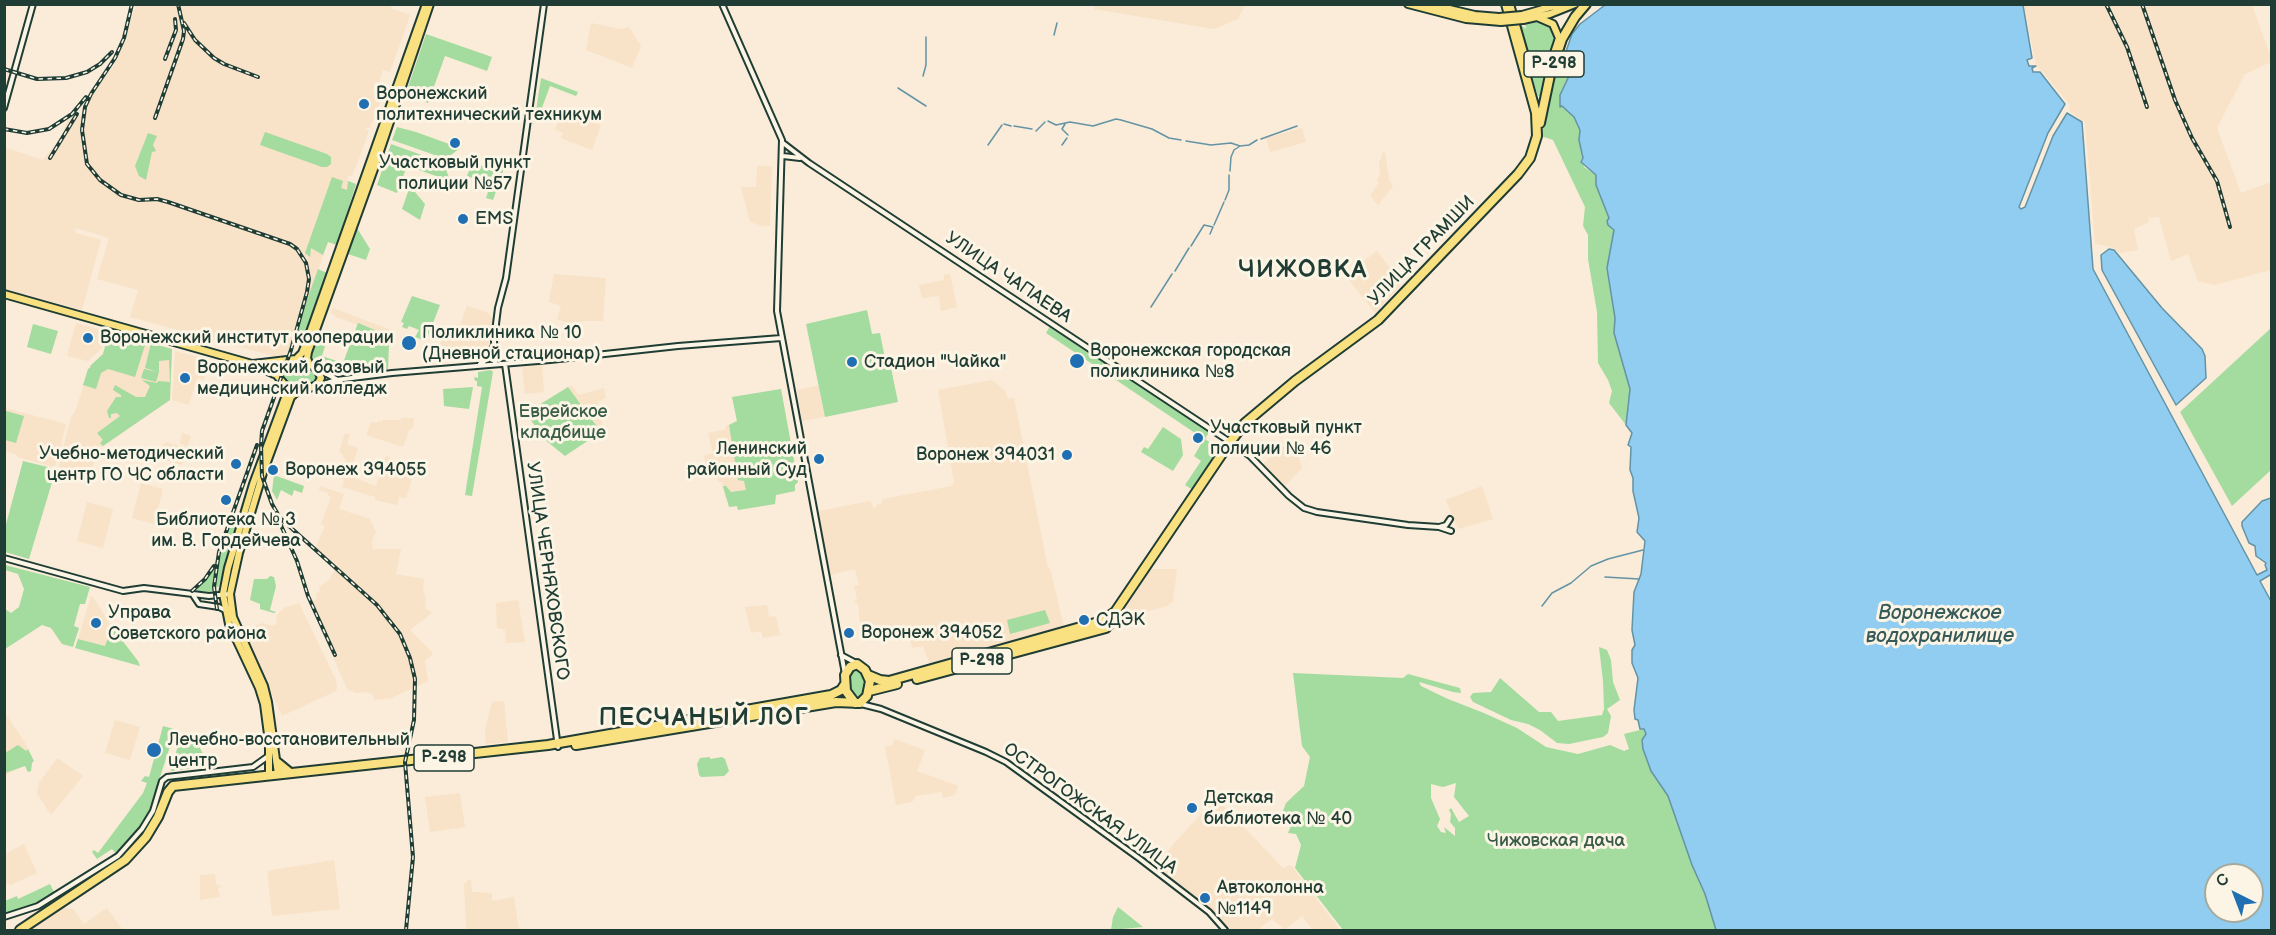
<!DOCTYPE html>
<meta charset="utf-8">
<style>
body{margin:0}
#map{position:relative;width:2276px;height:935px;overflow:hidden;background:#faecd8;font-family:"Balsamiq Sans",sans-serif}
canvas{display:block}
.frame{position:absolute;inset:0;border:6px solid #1f3d34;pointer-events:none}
.north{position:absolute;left:2204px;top:863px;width:60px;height:60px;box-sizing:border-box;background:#fcf5e5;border:2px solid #a4ab9e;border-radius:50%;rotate:318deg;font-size:16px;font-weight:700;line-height:24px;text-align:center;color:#1f3d34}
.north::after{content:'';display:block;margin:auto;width:21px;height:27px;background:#1f6fb2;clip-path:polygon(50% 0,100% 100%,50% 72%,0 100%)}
</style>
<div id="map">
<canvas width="2276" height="935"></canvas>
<div class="frame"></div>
<div class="north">С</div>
</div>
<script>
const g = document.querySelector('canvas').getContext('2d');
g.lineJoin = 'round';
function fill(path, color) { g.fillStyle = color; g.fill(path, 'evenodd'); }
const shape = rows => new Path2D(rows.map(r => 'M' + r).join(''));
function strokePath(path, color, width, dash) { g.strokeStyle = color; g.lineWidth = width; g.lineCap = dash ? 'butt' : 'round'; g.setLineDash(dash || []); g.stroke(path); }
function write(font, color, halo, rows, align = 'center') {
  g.font = font + ' "Balsamiq Sans",sans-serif'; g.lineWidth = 6; g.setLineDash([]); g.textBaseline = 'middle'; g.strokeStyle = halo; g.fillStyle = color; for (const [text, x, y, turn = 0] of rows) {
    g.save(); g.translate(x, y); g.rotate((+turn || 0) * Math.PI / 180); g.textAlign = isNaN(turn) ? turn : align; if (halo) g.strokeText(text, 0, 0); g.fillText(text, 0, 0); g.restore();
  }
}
fill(shape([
 [392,4,391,8,410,15,408,22,390,72,383,70,379,83,375,82,373,92,382,97,370,128,367,127,366,129,369,131,358,161,352,176,349,175,347,179,349,184,347,190,337,196,331,194,319,227,326,229,328,242,295,335,292,336,289,351,281,358,130,317,138,290,97,279,109,238,75,228,76,233,101,240,82,310,31,296,26,293,24,298,5,292,4,147,43,160,62,136,67,120,74,113,84,116,89,101,101,81,114,66,136,5],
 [1094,5,1094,4,1245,5,1238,19,1214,29,1094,9],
 [2024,5,2252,5,2271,57,2271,62,2245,74,2217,128,2241,193,2271,182,2271,270,2214,285,2198,281,2188,254,2171,261,2159,217,2148,218,2149,222,2134,229,2138,250,2120,253,2112,247,2095,244,2085,122,2069,111,2070,105,2036,64],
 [591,23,620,29,629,27,641,46,632,68,586,50],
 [566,112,601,125,592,150,561,138,563,133,555,130,559,120,563,121],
 [1302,128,1306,142,1270,152,1266,138],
 [1383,152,1385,152,1389,180,1393,186,1378,205,1370,196,1379,182,1377,181,1380,174,1379,160,1381,159],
 [757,166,772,166,770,226,762,226,750,222,741,187,756,187],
 [1377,251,1402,284,1375,313,1345,275],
 [554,274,606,278,603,321,583,321,573,325,557,319,561,306,549,302],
 [950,274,957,307,941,311,939,296,922,298,919,285,944,280,944,275],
 [467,306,487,312,494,321,486,356,435,360,445,326,454,329,456,324,460,325],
 [333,308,394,331,392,337,336,317,331,313],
 [76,323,107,331,102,348,88,361,67,356],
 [123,335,172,349,170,400,103,446,99,447,90,475,61,468,59,465,71,417,75,412,90,366],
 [175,351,210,360,204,380,197,378,189,405,172,400],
 [542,364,544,392,525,394,522,367],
 [992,380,1005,391,1008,399,1014,398,1048,568,1050,568,1064,627,930,665,923,646,912,648,910,639,896,641,860,626,858,603,854,603,854,601,857,600,854,586,859,585,855,569,830,575,819,511,870,501,874,508,876,508,876,505,881,504,883,499,952,486,954,482,938,390],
 [818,384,825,417,802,421,797,390,817,386],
 [571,385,579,395,604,388,606,398,598,402,603,430,601,432,568,387],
 [781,389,798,482,795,485,795,491,776,495,775,504,738,510,737,506,729,507,728,499,725,498,722,482,718,482,714,465,706,466,704,456,713,453,708,433,726,429,726,426,737,421,732,397],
 [5,408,66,424,56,465,53,467,17,457,17,455,5,451],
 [401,418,414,418,413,428,410,429,403,447,366,435,371,422,377,423,378,421,382,422,382,420,401,420],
 [182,433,191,436,182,465,150,455,167,442,184,448,185,445,180,443],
 [345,433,350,435,347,444,358,448,349,476,376,486,386,455,399,465,396,472,412,479,406,498,399,497,397,505,375,500,375,497,342,487,344,480,340,478,346,459,343,458,343,454,339,452],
 [1288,442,1296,448,1302,468,1285,486,1263,464],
 [141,483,163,489,154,524,132,518],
 [320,486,344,494,339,509,370,519,376,532,372,540,373,549,401,549,396,574,424,579,423,590,426,598,425,608,432,613,410,630,431,651,433,655,425,660,428,681,391,698,374,700,373,695,367,692,356,693,347,689,309,602,317,599,316,594,320,591,319,587,329,580,337,565,315,548,325,526,321,524,331,497,328,495,328,493,319,490],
 [1482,486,1493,519,1458,529,1446,500],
 [87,502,113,509,103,548,77,541],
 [1151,569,1177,569,1173,601,1167,606,1120,619,1119,617],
 [91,596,93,597,112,627,105,646,78,639],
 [518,600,525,642,506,643,505,630,497,628,496,603],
 [299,603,336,680,337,688,336,691,282,716,242,629,250,628,263,623,272,626,276,624,277,615,284,608],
 [767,605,769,617,776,616,780,635,763,638,761,631,751,633,745,607],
 [504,701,508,742,486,744,485,730,492,702],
 [7,716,24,741,34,761,5,775,4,718],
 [115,720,140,727,130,760,105,753],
 [894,739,925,750,917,771,958,786,955,795,943,798,942,792,916,796,912,802,896,805,885,746,892,746],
 [57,758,83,776,51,815,37,794,39,783],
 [460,793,465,827,430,832,425,797],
 [1216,798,1283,868,1291,865,1340,930,1313,930,1302,916,1285,930,1272,919,1257,930,1229,930,1215,914,1155,867,1177,840],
 [24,844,37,873,11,885,5,883,5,854],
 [334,860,340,909,272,916,267,871],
 [215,874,216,884,221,886,218,889,220,897,200,900,200,875],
 [467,880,471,880,472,892,492,893,492,901,514,897,519,930,466,930,464,883,467,883],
 [63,908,73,909,84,924,107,908,123,930,29,930]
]), '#f8e2c8');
fill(shape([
 [1540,19,1552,26,1557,39,1553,54,1537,60,1527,54,1517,24,1520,24,1526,29,1525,24],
 [426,34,492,57,487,71,445,56,428,103,409,96,410,94,406,93],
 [1524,58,1544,68,1546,74,1541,97,1538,96,1529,69,1524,65],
 [1558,59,1563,60,1566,69,1570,74,1560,95,1562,106,1574,117,1580,130,1579,140,1584,167,1596,175,1596,185,1614,230,1607,268,1615,318,1614,333,1630,389,1626,425,1609,403,1612,391,1608,380,1598,363,1597,312,1588,259,1588,235,1583,226,1585,207,1553,140,1541,136],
 [541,78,578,92,576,96,550,86,540,113,536,111],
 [397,127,416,132,460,148,446,159,392,140],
 [265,132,327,154,331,157,331,164,327,167,322,167,260,145],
 [148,133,157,136,153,145,156,151,152,152,146,180,139,176,135,166],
 [391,144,444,163,449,178,448,180,407,166,397,193,377,185],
 [501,158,507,160,493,200,486,198,490,186,488,184,467,176,472,163,496,170],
 [332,177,343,181,341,188,347,190,348,181,356,184,337,245,328,242,323,255,311,248,310,257,305,253],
 [410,186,425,204,420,220,402,209],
 [357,228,370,249,366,260,348,254],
 [318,269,327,273,305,333,296,331],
 [412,296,440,305,426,341,415,337,419,330,409,326,407,329,402,327,404,323,401,322],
 [867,310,872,334,880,333,885,359,889,358,898,402,825,417,806,324],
 [358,323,392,337,389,344,388,369,342,376,346,365,343,364,337,377,311,362,309,359,315,338,326,343,322,356,343,363],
 [33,324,58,331,51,354,27,347],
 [1050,326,1209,432,1205,439,1215,446,1213,448,1219,452,1193,490,1185,485,1201,461,1194,456,1204,439,1046,333],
 [2271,328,2271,470,2232,506,2180,412],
 [109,331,146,342,135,377,108,369,101,373,96,389,83,385,88,369,91,367,90,366,103,354],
 [151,343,172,349,170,400,103,446,100,443,103,440,97,433,120,416,117,413,111,414,111,418,109,418,107,411,116,397,121,397,121,395,113,390,115,385,136,397,145,397,150,386,142,380,157,383,158,381,170,382,169,360,159,361,159,372,156,382,141,378,144,369,158,372,145,368],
 [299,362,315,371,317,379,314,385,293,388,277,374,276,370,281,365],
 [491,370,493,372,472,496,465,495,482,387,477,386,477,381,475,381,474,377,478,378,478,372],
 [473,387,469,409,444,406,443,389],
 [568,387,601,432,565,456,544,439,526,413],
 [781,389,798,482,795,485,795,491,776,495,775,504,738,510,737,506,729,507,723,486,726,486,731,492,746,490,744,481,738,480,729,425,737,421,732,397],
 [6,411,24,416,16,443,5,440],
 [1163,427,1181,439,1183,455,1173,471,1141,452,1144,447,1148,449],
 [23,461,56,469,29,559,5,552,5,528],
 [274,475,304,486,302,493,294,490,292,496,281,490,277,500,276,498,272,491],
 [230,521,238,521,219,586,211,592,196,591,212,570],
 [5,565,90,587,85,604,80,604,74,626,79,628,73,647,62,644,51,628,42,625,5,649,5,609,11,613,19,607,24,589,18,574,5,570],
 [270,576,274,577,276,586,270,610,276,612,274,613,260,609,260,604,250,600,254,579,267,579],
 [1045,610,1050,623,1010,634,1007,620],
 [112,627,138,661,140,666,75,648,78,639,105,646],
 [1599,647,1607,650,1611,660,1613,682,1620,700,1607,709,1611,716,1608,733,1603,737,1569,744,1557,743,1540,730,1528,724,1511,720,1473,702,1470,697,1473,693,1491,692,1500,678,1539,712,1551,712,1558,721,1602,715,1604,709,1603,681],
 [858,667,865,676,866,683,863,698,857,700,850,693,848,672],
 [1293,673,1403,678,1408,674,1460,688,1461,693,1453,692,1419,682,1421,686,1448,699,1484,713,1517,728,1546,747,1578,754,1610,745,1624,751,1629,749,1624,734,1644,729,1660,785,1668,796,1692,865,1705,894,1716,930,1343,930,1295,868,1301,845,1296,834,1288,833,1293,821,1283,811,1286,803,1304,786,1310,757,1302,746],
 [1456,783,1454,797,1469,816,1459,822,1451,808,1449,810,1451,814,1450,822,1455,828,1455,836,1444,827,1446,833,1441,832,1437,826,1440,819,1431,798,1431,784,1443,787],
 [163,726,174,729,175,731,150,808,141,827,129,842,116,854,112,849,97,859,92,852,94,850,98,853,143,793,147,783,141,781,145,776,149,777],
 [192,732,209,766,171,771,181,734,187,736],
 [18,745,26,751,28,749,34,761,32,763,31,771,28,772,25,766,5,773,5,753],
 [710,757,710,759,722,757,725,759,729,771,724,776,701,777,699,775,697,764,700,758],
 [50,884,55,894,22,910,5,914,5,901,17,896,18,899],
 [1118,907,1143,927,1111,930,1113,917]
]), '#a4db9f');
const water = shape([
 [1605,5,2023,5,2032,58,2027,60,2029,66,2036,66,2032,68,2033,72,2040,72,2065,104,2048,133,2019,207,2021,209,2025,207,2053,136,2067,113,2082,122,2093,269,2257,575,2267,570,2265,565,2266,563,2256,556,2255,546,2249,543,2242,526,2242,522,2262,501,2271,498,2271,577,2270,575,2260,581,2272,603,2271,930,1716,930,1705,894,1692,865,1668,796,1651,771,1643,749,1642,740,1646,734,1644,729,1640,729,1638,720,1635,719,1634,710,1638,678,1632,663,1632,650,1635,645,1632,630,1634,592,1641,574,1645,541,1637,532,1639,518,1633,491,1633,478,1630,470,1631,447,1628,445,1632,433,1626,425,1630,389,1614,333,1615,318,1607,268,1614,230,1608,225,1607,221,1609,218,1596,185,1596,175,1581,162,1583,158,1579,140,1580,130,1574,117,1562,106,1560,107,1560,95,1570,74,1563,60,1572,34,1580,24,1605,5],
 [2216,875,2252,875,2252,911,2216,911,2216,875],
 [2109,249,2114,250,2162,308,2202,349,2205,356,2206,378,2176,405,2102,270,2101,255,2109,249]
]);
fill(water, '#91ccf1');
strokePath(water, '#6393a5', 1.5);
strokePath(shape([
 [1054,35,1057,23],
 [923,76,926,65,926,37],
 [898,88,926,106],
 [1048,121,1056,125,1070,122,1093,126,1116,119,1121,120,1152,129,1169,138,1181,140],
 [1004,124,1011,126],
 [1065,124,1062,129,1068,135],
 [1014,126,1032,129],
 [1036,131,1045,122],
 [1261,139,1297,126],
 [1186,141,1211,145,1231,143,1240,146,1249,145,1257,140],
 [988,145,1002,125],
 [1062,145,1067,138],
 [1230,171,1231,157,1234,150,1240,146],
 [1225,200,1229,190,1229,175],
 [1214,225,1224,202],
 [1210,234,1213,227],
 [1191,246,1204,225,1213,227],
 [1175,271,1189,248],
 [1151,307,1172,274],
 [1605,577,1639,579],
 [1542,606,1552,593,1571,583,1591,566,1608,559,1643,550]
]), '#6393a5', 1.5);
const minor = shape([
 [722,4,782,140,777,311,845,674],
 [4,108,33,4],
 [783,143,809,163,1230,442,1250,456,1289,496,1304,508,1317,512,1408,525,1439,527,1446,525,1450,519],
 [783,156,800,158],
 [480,364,487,359,493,347],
 [495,364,494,340,498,308,506,278,544,4],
 [505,364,558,747],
 [319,370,336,379],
 [318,386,336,380,392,373,550,360,678,346,781,338],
 [1439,527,1451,531],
 [4,558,123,591,144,588,209,596,230,594],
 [193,595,199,604,219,607,225,610],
 [841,655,858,664],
 [861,704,881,709,986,752,1006,762,1140,859,1209,912,1225,930],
 [4,917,38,906,118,856,142,829,153,811,162,781,167,777,253,767,267,757]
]);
const major = shape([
 [1408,4,1466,19,1501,22],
 [1428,4,1475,15,1499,17],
 [1510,4,1525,56,1546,67,1550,75],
 [1522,15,1561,4],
 [1537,17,1553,24,1559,38,1553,56,1539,62],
 [1523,20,1550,14,1575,4],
 [4,294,252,364,274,374],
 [296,359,302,353,309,335,426,4],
 [280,361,273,366,272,370,287,387],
 [309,363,307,358,308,352,374,169,430,4],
 [253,364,296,359,306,362,317,369,321,378,317,385,307,389,296,390],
 [278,774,268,702,264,686,233,617,230,594,239,553,263,473,291,397,299,390],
 [269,775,269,742,264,704,259,688,229,624,223,594,228,568,253,484,286,395,284,385]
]);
const highway = shape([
 [1540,123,1550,75,1562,39,1575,17,1586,4],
 [868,675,880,680,889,681,1102,621,1115,612,1230,442,1245,423,1295,381,1378,320,1518,174,1530,158,1537,136,1536,113,1506,4],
 [917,679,1106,628,1115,617],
 [869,691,897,684],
 [576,745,836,702,860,703,867,696,870,681,865,670,857,664,850,667,845,675,846,691,855,703],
 [278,763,289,772],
 [20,930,125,860,146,837,158,817,168,792,173,786,548,745,831,695,841,690,845,684]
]);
strokePath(minor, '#1f3d34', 8);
strokePath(major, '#1f3d34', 10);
strokePath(highway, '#1f3d34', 12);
strokePath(minor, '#fcf5e5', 4);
strokePath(major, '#f9e181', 6);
strokePath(highway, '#f9e181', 8);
const rail = shape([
 [132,4,124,38,115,58,91,94,85,107,82,130,87,164,100,180,121,195,139,200,157,199,168,202,290,244,297,249,306,263,309,279,307,292,291,350,262,431,261,446,262,476,272,504,280,518,377,605,400,634,410,658,415,679,414,720,405,762,413,857,406,930],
 [2106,4,2127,47,2147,107],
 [2142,4,2175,100,2192,138,2217,181,2230,227],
 [184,23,195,40,214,58,224,64,258,77],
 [165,59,176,30,175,19],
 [4,69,37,79,66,78,87,72,100,64,112,52],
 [155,118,183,39,184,31,178,4],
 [4,129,27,133,49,129,72,114,86,97],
 [50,158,77,114],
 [279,521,297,561,308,596,335,655],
 [192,591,205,579,214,566],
 [217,609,214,587,219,552,257,445]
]);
strokePath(rail, '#1f3d34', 4);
strokePath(rail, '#fcf5e5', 1.5, [4.5]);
const majorBridge = shape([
 [1499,17,1522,15],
 [1501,22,1523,20]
]);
strokePath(majorBridge, '#1f3d34', 10, []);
strokePath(majorBridge, '#f9e181', 6);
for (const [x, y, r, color] of [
 [364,104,6,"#1f6fb2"],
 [455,143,6,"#1f6fb2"],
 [463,219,6,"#1f6fb2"],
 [88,338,6,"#1f6fb2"],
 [409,343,8,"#1f6fb2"],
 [1077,361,8,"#1f6fb2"],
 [852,362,6,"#1f6fb2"],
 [185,378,6,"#1f6fb2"],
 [1198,438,6,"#1f6fb2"],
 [1067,455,6,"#1f6fb2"],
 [819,459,6,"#1f6fb2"],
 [236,464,6,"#1f6fb2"],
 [273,470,6,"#1f6fb2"],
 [226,500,6,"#1f6fb2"],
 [1084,620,6,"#1f6fb2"],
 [96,623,6,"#1f6fb2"],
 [849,633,6,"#1f6fb2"],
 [154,750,8,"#1f6fb2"],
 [1192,808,6,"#1f6fb2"],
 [1205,898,6,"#1f6fb2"]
]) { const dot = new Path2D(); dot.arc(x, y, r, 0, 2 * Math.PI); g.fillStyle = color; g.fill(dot); strokePath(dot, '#fcf5e5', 2); }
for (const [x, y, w] of [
 [1554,64,60],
 [982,661,60],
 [444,758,60]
]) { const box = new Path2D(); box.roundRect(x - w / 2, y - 13, w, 26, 4.5); g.fillStyle = '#fcf5e5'; g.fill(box); strokePath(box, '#1f3d34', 1.5); }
write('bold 16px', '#1f3d34', null, [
 ["Р-298",1554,64],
 ["Р-298",982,661],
 ["Р-298",444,758]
]);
write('18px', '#1f3d34', '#fcf5e5', [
 ["Воронежский",376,94],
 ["политехнический техникум",376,115],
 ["Участковый пункт",455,163,"center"],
 ["полиции №57",455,184,"center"],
 ["EMS",475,219],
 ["Поликлиника № 10",422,333],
 ["(Дневной стационар)",422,354],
 ["Воронежский институт кооперации",100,338],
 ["Воронежская городская",1090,351],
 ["поликлиника №8",1090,372],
 ["Стадион \"Чайка\"",864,362],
 ["Воронежский базовый",197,368],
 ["медицинский колледж",197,389],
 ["Участковый пункт",1210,428],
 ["полиции № 46",1210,449],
 ["Ленинский",807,449,"right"],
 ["районный Суд",807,470,"right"],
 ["Учебно-методический",224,454,"right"],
 ["центр ГО ЧС области",224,475,"right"],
 ["Воронеж 394031",1055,455,"right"],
 ["Воронеж 394055",285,470],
 ["Библиотека № 3",226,520,"center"],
 ["им. В. Гордейчева",226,541,"center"],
 ["Управа",108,613],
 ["Советского района",108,634],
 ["СДЭК",1096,620],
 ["Воронеж 394052",861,633],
 ["Лечебно-восстановительный",168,740],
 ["центр",168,761],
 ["Детская",1204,798],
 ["библиотека № 40",1204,819],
 ["Автоколонна",1217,888],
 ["№1149",1217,909]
], 'left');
write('18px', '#1f3d34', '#fcf5e5', [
 ["УЛИЦА ГРАМШИ",1422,251,-46],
 ["УЛИЦА ЧАПАЕВА",1008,278,34],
 ["УЛИЦА ЧЕРНЯХОВСКОГО",547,571,82],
 ["ОСТРОГОЖСКАЯ УЛИЦА",1090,809,36]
]);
write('18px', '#3a5d49', '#fcf5e5', [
 ["Еврейское",563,412],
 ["кладбище",563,433],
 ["Чижовская дача",1556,841]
]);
write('italic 20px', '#365a5a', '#fcf5e5', [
 ["Воронежское",1940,614],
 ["водохранилище",1940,637]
]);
g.letterSpacing = '1.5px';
write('bold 24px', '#1f3d34', '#fcf5e5', [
 ["ЧИЖОВКА",1303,271],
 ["ПЕСЧАНЫЙ ЛОГ",704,719]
]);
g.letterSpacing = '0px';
</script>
